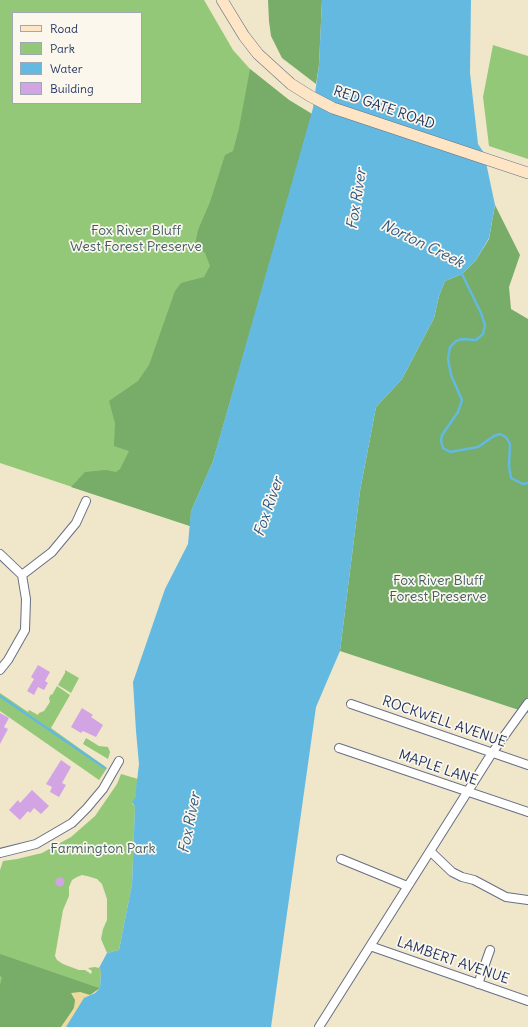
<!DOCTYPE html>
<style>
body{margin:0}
#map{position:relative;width:528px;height:1027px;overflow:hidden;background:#f0e6ca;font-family:Delius,sans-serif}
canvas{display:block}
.legend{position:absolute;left:12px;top:12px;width:130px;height:92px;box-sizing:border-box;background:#fbf7ec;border:1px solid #a1a7b3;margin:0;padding:5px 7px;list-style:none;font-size:12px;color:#1b2f5e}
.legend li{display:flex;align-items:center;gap:8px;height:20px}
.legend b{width:20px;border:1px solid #a1a7b3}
</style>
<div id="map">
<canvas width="528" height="1027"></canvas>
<ul class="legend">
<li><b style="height:5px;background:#fde5c5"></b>Road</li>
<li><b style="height:11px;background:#94c879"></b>Park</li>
<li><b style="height:11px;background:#63b9e0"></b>Water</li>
<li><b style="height:11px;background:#d2a4e4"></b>Building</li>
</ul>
</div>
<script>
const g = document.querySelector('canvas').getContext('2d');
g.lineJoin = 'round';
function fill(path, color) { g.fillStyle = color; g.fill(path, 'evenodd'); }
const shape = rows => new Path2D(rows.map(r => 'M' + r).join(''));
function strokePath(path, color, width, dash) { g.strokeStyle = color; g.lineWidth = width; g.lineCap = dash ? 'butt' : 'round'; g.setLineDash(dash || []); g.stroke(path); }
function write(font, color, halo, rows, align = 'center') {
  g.font = font + ' Delius,sans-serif'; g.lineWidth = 3.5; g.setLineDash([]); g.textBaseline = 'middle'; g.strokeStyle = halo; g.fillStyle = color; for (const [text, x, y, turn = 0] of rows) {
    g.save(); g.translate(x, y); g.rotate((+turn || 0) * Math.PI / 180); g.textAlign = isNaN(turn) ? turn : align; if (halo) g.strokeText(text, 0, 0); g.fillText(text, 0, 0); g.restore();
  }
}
fill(shape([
 [0,0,204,0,233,50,250,69,289,100,312,114,213,461,191,511,190,526,0,463],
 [13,13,141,13,141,103,13,103],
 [493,45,528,56,528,159,489,146,483,97],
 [65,670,79,678,71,693,58,685,65,673],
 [57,686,70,695,51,728,107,768,99,780,0,711,0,693,28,712,29,710,38,715,39,713,44,711,50,702,49,698,51,694,52,695],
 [86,738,99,746,108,747,110,752,108,759,83,744],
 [121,774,138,779,135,799,132,803,135,807,132,884,119,950,107,953,101,939,103,929,107,920,107,899,102,884,97,879,87,876,82,875,77,877,72,880,69,887,69,896,63,910,55,956,57,960,63,964,79,970,85,970,91,974,92,971,88,968,95,967,99,968,101,971,100,988,84,998,66,1027,0,1027,0,870,3,861,17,859,42,853,71,837,95,816,117,784]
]), '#94c879');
fill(shape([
 [268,0,322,0,319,65,316,84,282,58,271,36,269,21],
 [250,69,289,100,312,114,213,461,191,511,190,526,71,487,85,472,106,470,116,472,120,469,129,451,114,446,115,423,109,401,138,381,149,365,175,291,181,283,204,277,210,266,205,253,195,245,198,230,210,202,225,155,233,151,239,128],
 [495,205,520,255,509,287,511,309,528,319,528,713,340,651,360,491,376,407,402,379,434,318,439,296,445,281,462,274,476,260,489,239],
 [0,954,96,987,100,988,90,995,80,992,75,1000,75,1004,72,1012,61,1027,0,1027,0,985,2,978,0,975]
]), '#77ac69');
fill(shape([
 [80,992,90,995,84,998,66,1027,61,1027,74,1008,75,1000,71,993]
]), '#eeda9e');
fill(shape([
 [322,0,471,0,470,73,478,144,484,153,495,205,489,238,476,260,462,274,445,281,439,296,434,318,402,379,376,407,360,491,340,651,316,707,271,1027,66,1027,84,998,95,993,100,988,101,971,99,968,107,953,119,950,132,884,135,807,132,802,135,798,139,764,136,731,133,682,165,589,188,544,191,511,213,461,313,108,319,65]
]), '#63b9e0');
strokePath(shape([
 [460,272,462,274,481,313,485,325,483,334,476,340,462,339,456,341,450,347,448,359,451,375,462,400,458,412,442,435,441,441,443,448,450,452,478,447,494,436,500,434,506,437,510,444,509,466,511,478,523,484,528,483],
 [0,696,105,768]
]), '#63b9e0', 2.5);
fill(shape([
 [38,665,50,672,45,681,48,683,44,690,38,687,34,695,27,691,34,679,31,677],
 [82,708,93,715,91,717,103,725,96,737,83,731,81,733,71,727],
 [0,713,9,718,4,727,8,729,0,744],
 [61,760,71,767,62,783,66,785,59,797,50,792,52,787,46,784],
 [32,790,49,806,41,814,34,808,30,813,28,811,20,820,9,810,18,800,20,803],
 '55.5 882a4.5 4.5 0 1 1 9 0a4.5 4.5 0 1 1-9 0Z'
]), '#d2a4e4');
const street = shape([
 [0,554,22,575],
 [22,575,52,552,76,523,86,501],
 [0,670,8,660,25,630,26,599,22,575],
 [351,704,528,765],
 [339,748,528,812],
 [430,851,452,872,462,877,474,880,506,897,528,900],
 [0,853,36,844,72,823,87,808,103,789,119,761],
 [341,859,407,886],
 [370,946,528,1001],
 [478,984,490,950],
 [319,1027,492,753,528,703]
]);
const secondary = shape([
 [222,0,244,36,258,54,291,84,310,96,333,108,528,173]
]);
strokePath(street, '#666f84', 10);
strokePath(secondary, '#666f84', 12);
strokePath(street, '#fff', 8);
strokePath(secondary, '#fde5c5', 11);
write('14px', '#1b2f5e', '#fbf7ec', [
 ["RED GATE ROAD",384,108,19],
 ["ROCKWELL AVENUE",444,722,19],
 ["MAPLE LANE",438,768,19],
 ["LAMBERT AVENUE",453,961,19]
]);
write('14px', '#3f5d66', '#fbf7ec', [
 ["Fox River Bluff",136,231],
 ["West Forest Preserve",136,247],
 ["Fox River Bluff",438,581],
 ["Forest Preserve",438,597],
 ["Farmington Park",103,849]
]);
write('italic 15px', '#315885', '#fbf7ec', [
 ["Fox River",357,199,-81],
 ["Norton Creek",422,244,26],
 ["Fox River",269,507,-71],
 ["Fox River",190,823,-79]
]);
</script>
